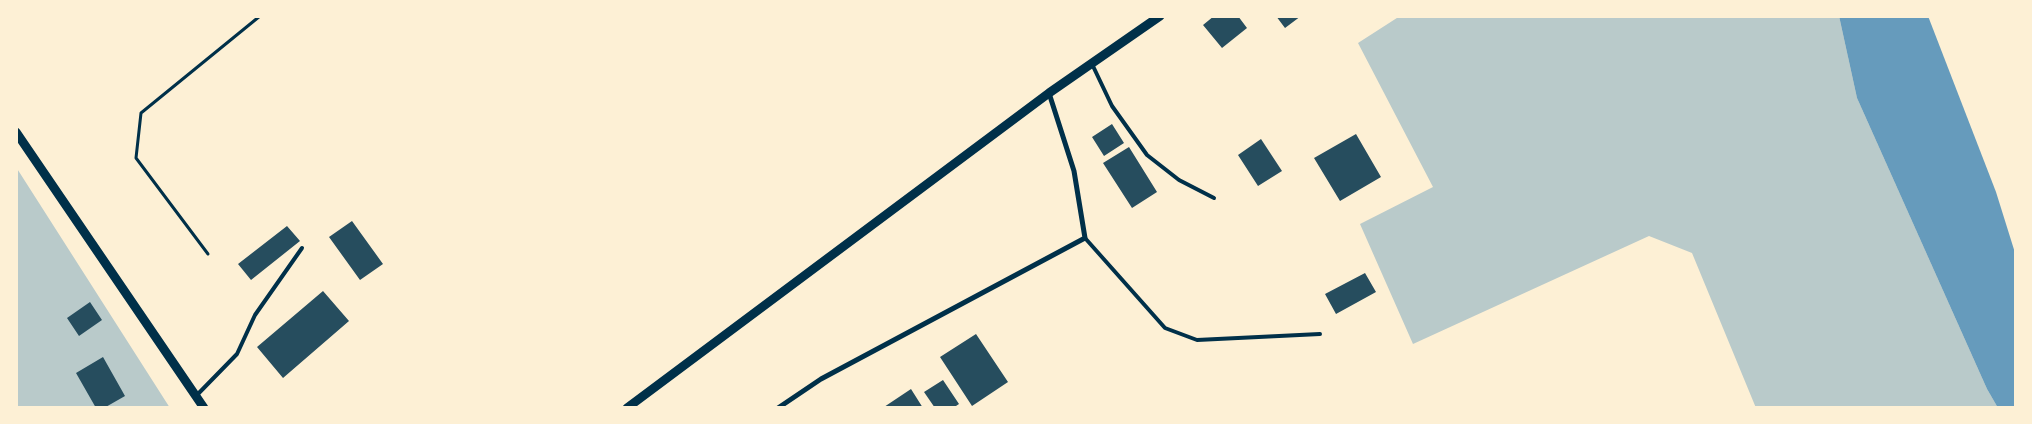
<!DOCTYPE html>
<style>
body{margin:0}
#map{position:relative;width:2032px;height:424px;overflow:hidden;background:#fdf0d5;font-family:"Space Grotesk",sans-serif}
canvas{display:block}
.frame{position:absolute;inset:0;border:18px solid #fdf0d5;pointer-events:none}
</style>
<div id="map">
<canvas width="2032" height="424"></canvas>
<div class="frame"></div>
</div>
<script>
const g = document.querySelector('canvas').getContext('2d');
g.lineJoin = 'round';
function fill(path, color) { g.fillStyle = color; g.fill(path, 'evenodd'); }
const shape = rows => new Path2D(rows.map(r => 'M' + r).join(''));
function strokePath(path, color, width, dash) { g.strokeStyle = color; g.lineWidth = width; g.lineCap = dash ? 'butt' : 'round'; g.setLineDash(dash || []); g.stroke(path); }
fill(shape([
 [1400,16,1839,16,1857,98,1987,389,1998,408,1756,408,1692,253,1649,236,1413,344,1360,224,1433,187,1358,43],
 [16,167,170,408,16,408]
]), '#b9caca');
fill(shape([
 [1839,16,1928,16,1996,192,2016,256,2016,408,1998,408,1987,389,1857,98]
]), '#669bbc');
fill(shape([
 [1214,16,1238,16,1247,28,1222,48,1203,25],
 [1276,16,1301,16,1285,28],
 [1112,124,1124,143,1104,156,1092,137],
 [1356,134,1381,177,1340,201,1314,158],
 [1261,139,1282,171,1258,186,1238,155],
 [1129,147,1157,192,1132,208,1103,163],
 [352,221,383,264,360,280,329,237],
 [287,226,300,241,251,280,238,264],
 [1365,273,1376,292,1336,314,1325,294],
 [323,291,349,321,283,378,257,347],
 [90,302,102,320,79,336,67,318],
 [976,334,1008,382,972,406,940,357],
 [103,357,125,396,104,408,96,408,76,373],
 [943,380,959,404,953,408,935,408,924,392],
 [911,389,923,408,884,408,884,407]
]), '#264d5e');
strokePath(shape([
 [208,254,136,158,141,113,260,16]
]), '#003049', 3);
strokePath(shape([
 [1092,64,1112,106,1147,155,1179,180,1214,198],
 [1085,238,1165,328,1197,340,1320,334],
 [196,396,237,354,255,315,302,248]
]), '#003049', 4);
strokePath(shape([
 [778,408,821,379,1085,238,1074,171,1049,93]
]), '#003049', 5);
strokePath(shape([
 [16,132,204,408],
 [627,408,1049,93,1160,16]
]), '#003049', 9);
</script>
